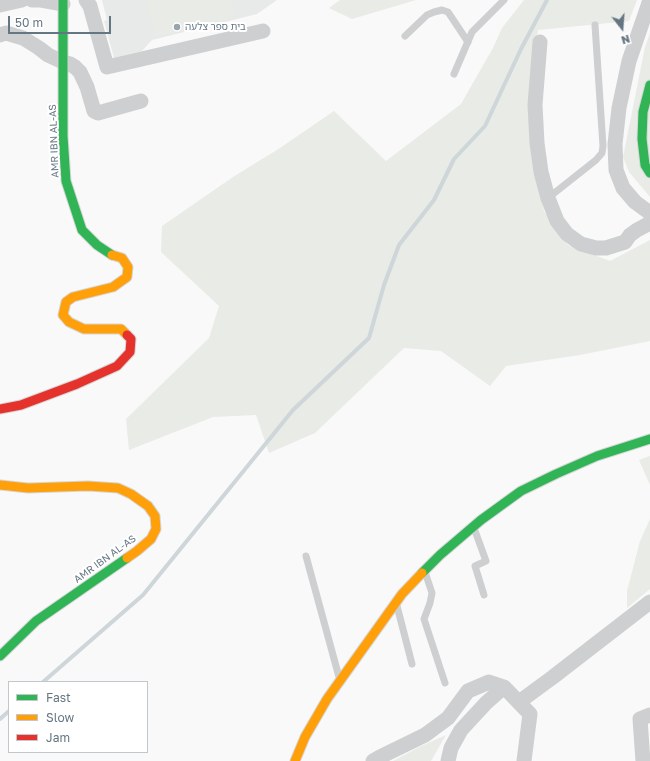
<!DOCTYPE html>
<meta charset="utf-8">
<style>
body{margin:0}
#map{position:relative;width:650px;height:761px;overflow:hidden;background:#f9f9f9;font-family:"Golos Text",sans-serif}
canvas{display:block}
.legend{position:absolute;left:8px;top:681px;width:140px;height:72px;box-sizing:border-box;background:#fff;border:1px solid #c1c8cd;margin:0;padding:5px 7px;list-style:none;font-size:12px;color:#657683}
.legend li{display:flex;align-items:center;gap:8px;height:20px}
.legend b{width:20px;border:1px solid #c1c8cd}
.north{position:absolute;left:602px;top:8px;width:40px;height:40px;-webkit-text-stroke:3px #fff;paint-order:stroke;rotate:163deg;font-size:11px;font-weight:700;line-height:16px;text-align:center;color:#657683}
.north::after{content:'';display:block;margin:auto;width:14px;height:18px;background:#657683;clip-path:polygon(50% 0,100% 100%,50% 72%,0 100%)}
.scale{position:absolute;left:8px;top:16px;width:103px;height:18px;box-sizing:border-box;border:2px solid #657683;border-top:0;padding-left:5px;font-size:12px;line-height:14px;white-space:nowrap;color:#657683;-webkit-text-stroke:3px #fff;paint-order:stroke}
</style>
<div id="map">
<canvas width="650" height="761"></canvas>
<ul class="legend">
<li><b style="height:5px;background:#30b455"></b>Fast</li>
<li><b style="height:5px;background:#ff9f0a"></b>Slow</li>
<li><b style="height:5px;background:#e5322d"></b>Jam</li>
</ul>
<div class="north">N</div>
<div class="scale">50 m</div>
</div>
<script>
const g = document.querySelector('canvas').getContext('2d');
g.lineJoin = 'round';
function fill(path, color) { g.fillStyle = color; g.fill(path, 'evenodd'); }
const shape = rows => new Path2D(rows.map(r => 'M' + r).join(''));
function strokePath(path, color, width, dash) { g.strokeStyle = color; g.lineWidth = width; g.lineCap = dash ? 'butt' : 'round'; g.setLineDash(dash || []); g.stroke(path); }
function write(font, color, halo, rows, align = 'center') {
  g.font = font + ' "Golos Text","Noto Sans Hebrew",sans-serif'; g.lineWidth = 4; g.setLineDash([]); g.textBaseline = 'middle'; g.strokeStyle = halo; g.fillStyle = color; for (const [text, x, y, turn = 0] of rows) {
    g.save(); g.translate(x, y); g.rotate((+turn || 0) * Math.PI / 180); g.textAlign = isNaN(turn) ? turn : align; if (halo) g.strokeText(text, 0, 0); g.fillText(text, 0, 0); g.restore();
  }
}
fill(shape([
 [102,0,277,0,257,14,152,40,142,51,114,58,104,21,107,20]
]), '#e8e9e9');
fill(shape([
 [146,0,231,0,235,18,155,37],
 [340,0,416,0,352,19,329,8],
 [524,0,637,0,629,21,538,30,528,106,535,169,544,211,568,245,610,261,650,240,650,341,580,355,506,366,490,386,441,351,404,348,315,433,269,453,256,415,213,417,129,450,126,419,209,338,219,306,161,252,162,226,233,177,280,148,334,111,386,161,461,104,493,48,502,28],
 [650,33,650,197,629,172,623,157,645,47],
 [650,456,650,485,639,460],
 [650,519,650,589,627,608,627,591,640,541],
 [446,735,431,761,393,761,419,747]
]), '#e8ebe6');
strokePath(shape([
 [43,682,143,595,293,410,369,338,384,285,399,245,434,200,454,159,485,126,521,49,547,0],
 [0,719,9,711]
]), '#ced6d9', 4);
const fast = shape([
 [63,0,63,136,66,181,82,230,97,245,112,255],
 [650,85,643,112,642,139,645,165,650,173],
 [422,573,440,555,481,520,521,491,556,474,597,456,650,439],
 [0,656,36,621,127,558]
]);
const slow = shape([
 [112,255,122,258,128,267,127,277,113,287,73,297,66,302,63,315,69,322,84,329,121,329,127,335],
 [0,485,28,488,88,486,118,488,131,494,148,506,155,516,156,529,151,539,137,551,127,558],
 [295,761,305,737,327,699,402,594,422,573]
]);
const jam = shape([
 [0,409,21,405,77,384,117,366,130,352,131,339,127,335]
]);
strokePath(fast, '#d5d6d7', 11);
strokePath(slow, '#d5d6d7', 11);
strokePath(jam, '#d5d6d7', 11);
strokePath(shape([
 [405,36,427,15,434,12,442,10,448,12,468,42],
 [454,74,472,32,504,0],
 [548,198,596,160,602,153,603,146,595,25],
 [474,528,486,561,475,566,484,595],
 [306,556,339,677],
 [426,575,432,593,430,603,424,619,445,683],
 [397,606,412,664]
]), '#cecfd0', 7);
strokePath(shape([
 [32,0,41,0,63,4],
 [86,0,90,6,107,67,263,31],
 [650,0,629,61,619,108,615,144,616,170,623,188,635,202,650,213],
 [0,5,22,0],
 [0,35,6,33,23,38,39,48,48,55,63,62,70,64,75,67,80,72,87,87,94,111,98,113,141,101],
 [540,42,535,105,537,143,541,172,548,198,557,221,567,234,581,244,596,248,606,248,625,242,630,235,637,230,650,223],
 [519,702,553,677,650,602],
 [373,761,380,757,425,735,448,718,468,691,489,682,504,687,530,714,524,761],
 [448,761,451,748,461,730,486,703,504,687],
 [643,761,640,719,650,715]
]), '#cecfd0', 15);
strokePath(fast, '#30b455', 9);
strokePath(slow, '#ff9f0a', 9);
strokePath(jam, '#e5322d', 9);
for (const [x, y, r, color] of [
 [177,27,4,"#99a4ac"]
]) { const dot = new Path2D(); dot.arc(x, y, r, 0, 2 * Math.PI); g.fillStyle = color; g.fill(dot); strokePath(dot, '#fff', 1.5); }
write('10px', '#657683', '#fff', [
 ["בית ספר צלעה",185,27]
], 'left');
write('10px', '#657683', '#fff', [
 ["AMR IBN AL-AS",54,141,-92],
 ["AMR IBN AL-AS",105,559,-36]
]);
</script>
